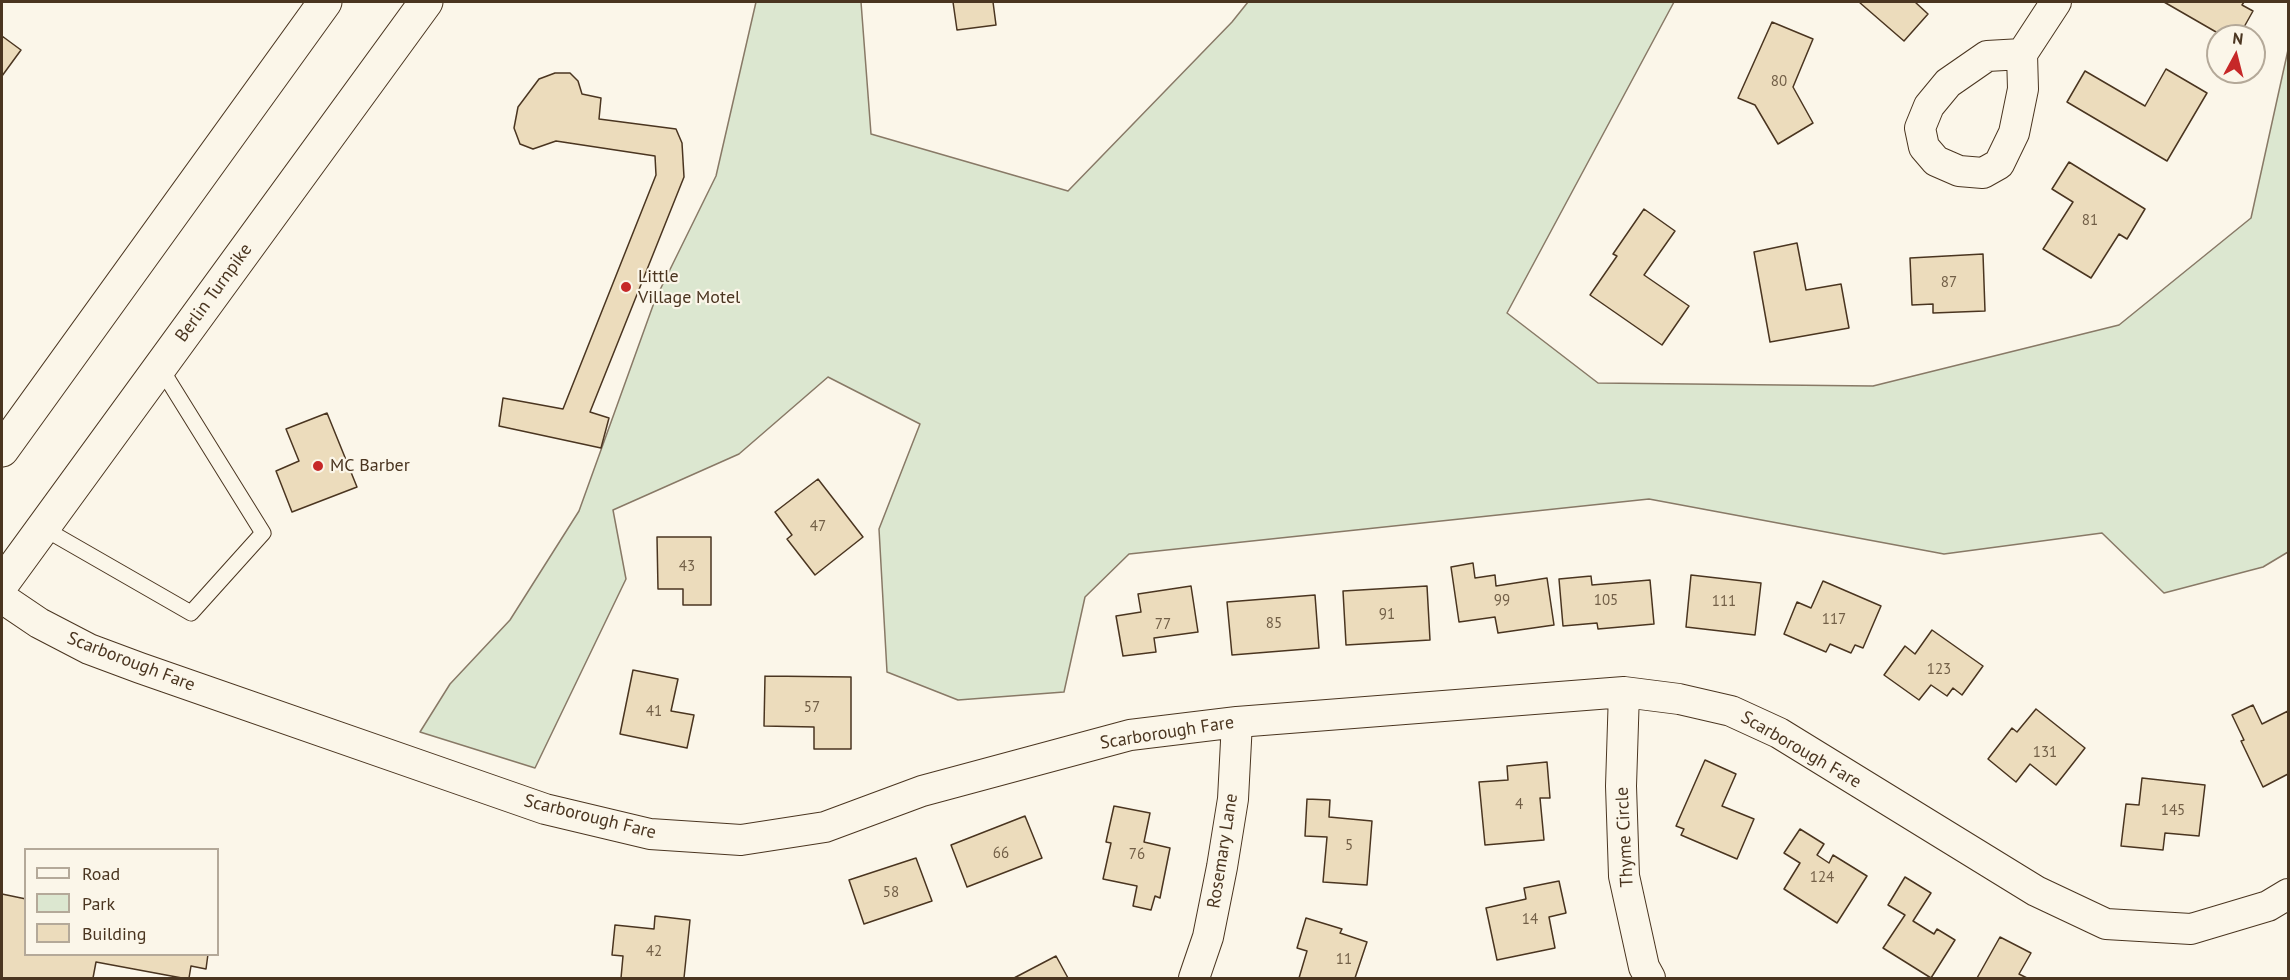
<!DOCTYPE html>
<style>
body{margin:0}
#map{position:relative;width:2290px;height:980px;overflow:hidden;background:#fbf6e9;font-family:"PT Sans",sans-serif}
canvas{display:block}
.frame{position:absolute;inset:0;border:3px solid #4a3520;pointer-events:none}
.legend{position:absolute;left:24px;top:848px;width:195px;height:108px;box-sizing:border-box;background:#fbf6e9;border:2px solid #b4a999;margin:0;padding:8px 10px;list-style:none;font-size:18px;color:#4a3520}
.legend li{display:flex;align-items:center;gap:12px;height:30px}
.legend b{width:30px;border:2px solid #b4a999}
.north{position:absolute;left:2206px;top:24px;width:60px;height:60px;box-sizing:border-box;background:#fbf6e9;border:2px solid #b4a999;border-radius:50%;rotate:7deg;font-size:16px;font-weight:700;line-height:24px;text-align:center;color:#4a3520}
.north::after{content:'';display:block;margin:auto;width:21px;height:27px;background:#c62828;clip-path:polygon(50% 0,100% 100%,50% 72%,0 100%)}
</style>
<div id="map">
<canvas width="2290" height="980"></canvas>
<div class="frame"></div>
<ul class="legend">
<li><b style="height:8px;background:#fbf6e9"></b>Road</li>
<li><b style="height:16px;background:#dce7d0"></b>Park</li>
<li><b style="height:16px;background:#ecdcbc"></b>Building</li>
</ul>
<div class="north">N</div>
</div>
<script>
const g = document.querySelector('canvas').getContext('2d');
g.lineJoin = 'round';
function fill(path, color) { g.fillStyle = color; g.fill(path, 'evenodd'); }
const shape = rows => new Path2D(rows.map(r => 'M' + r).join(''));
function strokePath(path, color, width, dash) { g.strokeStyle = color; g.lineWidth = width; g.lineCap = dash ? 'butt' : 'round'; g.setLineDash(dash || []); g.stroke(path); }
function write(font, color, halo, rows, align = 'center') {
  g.font = font + ' "PT Sans",sans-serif'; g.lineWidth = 4.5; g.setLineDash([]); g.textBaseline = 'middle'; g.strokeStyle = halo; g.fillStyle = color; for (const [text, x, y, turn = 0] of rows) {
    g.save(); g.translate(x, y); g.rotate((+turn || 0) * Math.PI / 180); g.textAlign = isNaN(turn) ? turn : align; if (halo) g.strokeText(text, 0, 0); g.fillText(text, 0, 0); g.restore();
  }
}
const green = shape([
 [756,2,861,2,871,134,1068,191,1232,22,1248,2,1674,2,1507,313,1598,383,1873,386,2119,325,2251,218,2288,50,2288,552,2263,567,2164,593,2102,533,1944,554,1649,499,1129,554,1085,597,1064,692,958,700,887,672,879,529,920,424,828,377,739,454,613,510,626,579,535,768,420,732,450,684,510,620,579,511,655,300,716,176,756,2]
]);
fill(green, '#dce7d0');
strokePath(green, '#887966', 1.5);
const building = shape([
 [953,2,993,2,996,25,957,30,953,2],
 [1859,2,1915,2,1928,14,1904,41,1859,2],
 [2164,2,2244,2,2242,5,2253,11,2239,36,2223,36,2164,2],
 [1772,22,1813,39,1793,87,1813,123,1778,144,1755,105,1738,98,1772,22],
 [2,36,21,50,2,76,2,36],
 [2166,69,2207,93,2167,161,2067,102,2085,71,2145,106,2166,69],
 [555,73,570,73,578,81,582,94,601,98,599,119,676,129,682,143,684,177,590,412,609,418,601,448,499,426,503,398,563,409,656,175,655,156,556,141,533,149,520,144,514,128,518,107,539,79,555,73],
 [2069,162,2145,209,2127,239,2119,234,2091,278,2043,249,2073,202,2052,189,2069,162],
 [1644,209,1675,231,1644,275,1689,306,1662,345,1590,295,1617,256,1613,254,1644,209],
 [1797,243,1806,290,1841,284,1849,328,1770,342,1754,252,1797,243],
 [1983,254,1985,311,1933,313,1933,304,1912,305,1910,258,1983,254],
 [327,413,357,487,292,512,276,471,299,461,286,429,327,413],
 [818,479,863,537,815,575,787,539,792,535,775,512,818,479],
 [657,537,711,537,711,605,683,605,683,589,658,589,657,537],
 [1473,563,1475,578,1495,575,1496,586,1547,578,1554,625,1498,633,1495,617,1459,622,1451,567,1473,563],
 [1691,575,1761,583,1755,635,1686,627,1691,575],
 [1591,576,1592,585,1650,580,1654,624,1598,629,1597,623,1563,626,1559,579,1591,576],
 [1823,581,1881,606,1863,648,1855,645,1851,653,1830,644,1826,652,1784,634,1797,602,1811,608,1823,581],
 [1191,586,1198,632,1154,638,1156,652,1123,656,1116,616,1141,612,1138,594,1191,586],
 [1427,586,1430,640,1346,645,1343,591,1427,586],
 [1315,595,1319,648,1232,655,1227,602,1315,595],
 [1932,630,1983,666,1962,695,1953,688,1947,696,1931,685,1919,700,1884,675,1905,646,1915,654,1932,630],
 [633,670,678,679,671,711,694,715,687,748,620,734,633,670],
 [765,676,851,677,851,749,814,749,814,727,764,726,765,676],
 [2253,705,2262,724,2288,711,2288,774,2263,787,2241,741,2244,740,2232,715,2253,705],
 [2036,709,2085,748,2056,785,2030,764,2016,782,1988,759,2012,728,2017,732,2036,709],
 [1705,760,1736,774,1722,806,1754,819,1737,859,1681,835,1684,829,1676,826,1705,760],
 [1547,762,1550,798,1540,798,1544,840,1485,845,1479,782,1508,780,1507,766,1547,762],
 [2142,778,2205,785,2199,836,2165,833,2163,850,2121,846,2126,804,2139,805,2142,778],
 [1307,799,1330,800,1329,817,1372,821,1367,885,1323,882,1327,837,1305,836,1307,799],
 [1114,806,1150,813,1144,842,1170,848,1160,898,1155,896,1151,910,1133,906,1137,886,1103,879,1111,843,1106,842,1114,806],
 [1025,816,1042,858,967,887,951,845,1025,816],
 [1800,829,1824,844,1817,855,1829,863,1833,855,1867,876,1837,923,1784,889,1800,863,1784,853,1800,829],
 [916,858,932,901,864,924,849,880,916,858],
 [1905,877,1931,893,1913,921,1934,934,1937,929,1955,940,1931,978,1883,948,1905,915,1888,905,1905,877],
 [1559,881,1566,913,1549,917,1555,948,1497,960,1486,908,1526,899,1524,888,1559,881],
 [2,894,26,899,26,954,208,954,206,969,191,966,189,978,182,978,96,962,93,978,2,978,2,894],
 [655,916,690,920,684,978,621,978,623,956,612,955,615,925,654,929,655,916],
 [1306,918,1342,929,1340,933,1367,942,1355,978,1299,978,1307,951,1297,948,1306,918],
 [2000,937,2031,953,2019,974,2027,978,1977,978,2000,937],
 [1056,956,1068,978,1014,978,1056,956]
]);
fill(building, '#ecdcbc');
strokePath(building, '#4a3520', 1.5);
const lane = shape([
 [43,528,191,613,263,533,160,367]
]);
const street = shape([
 [2022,54,2023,89,2014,133,1999,164,1983,173,1959,171,1936,161,1924,147,1920,128,1929,106,1948,83,1987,56,2022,54],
 [2022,54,2056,2],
 [2,598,39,623,89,649,140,668,545,809,650,834,741,840,825,827,922,791,1130,735,1237,722,1624,692,1679,699,1731,711,1779,733,2036,891,2106,924,2191,929,2268,906,2288,894],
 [1624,692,1621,786,1624,876,1644,967,1650,978],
 [1194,978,1208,937,1222,867,1233,799,1237,722]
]);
const highway = shape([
 [2,450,325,2],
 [2,584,426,2]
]);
strokePath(lane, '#4a3520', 17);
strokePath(street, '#4a3520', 32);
strokePath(highway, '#4a3520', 35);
strokePath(lane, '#fbf6e9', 15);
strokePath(street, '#fbf6e9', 30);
strokePath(highway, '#fbf6e9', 33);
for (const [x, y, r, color] of [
 [626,287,6,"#c62828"],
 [318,466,6,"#c62828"]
]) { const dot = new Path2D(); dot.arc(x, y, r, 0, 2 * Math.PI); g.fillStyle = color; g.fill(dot); strokePath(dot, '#fbf6e9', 2); }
write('15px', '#725f47', null, [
 ["80",1779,82],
 ["81",2090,221],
 ["87",1949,283],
 ["47",818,527],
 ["43",687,567],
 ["99",1502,601],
 ["105",1606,601],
 ["111",1724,602],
 ["91",1387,615],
 ["117",1834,620],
 ["85",1274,624],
 ["77",1163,625],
 ["123",1939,670],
 ["57",812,708],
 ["41",654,712],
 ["131",2045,753],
 ["4",1519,805],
 ["145",2173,811],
 ["5",1349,846],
 ["66",1001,854],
 ["76",1137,855],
 ["124",1822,878],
 ["58",891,893],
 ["14",1530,920],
 ["42",654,952],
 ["11",1344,960]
]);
write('18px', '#4a3520', '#fbf6e9', [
 ["Little",638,277],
 ["Village Motel",638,298],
 ["MC Barber",330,466]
], 'left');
write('18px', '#4a3520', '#fbf6e9', [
 ["Berlin Turnpike",214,293,-54],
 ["Scarborough Fare",131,662,21],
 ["Scarborough Fare",1167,733,-9],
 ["Scarborough Fare",1801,750,30],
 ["Scarborough Fare",590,817,14],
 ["Thyme Circle",1625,837,-93],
 ["Rosemary Lane",1223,851,-81]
]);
</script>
